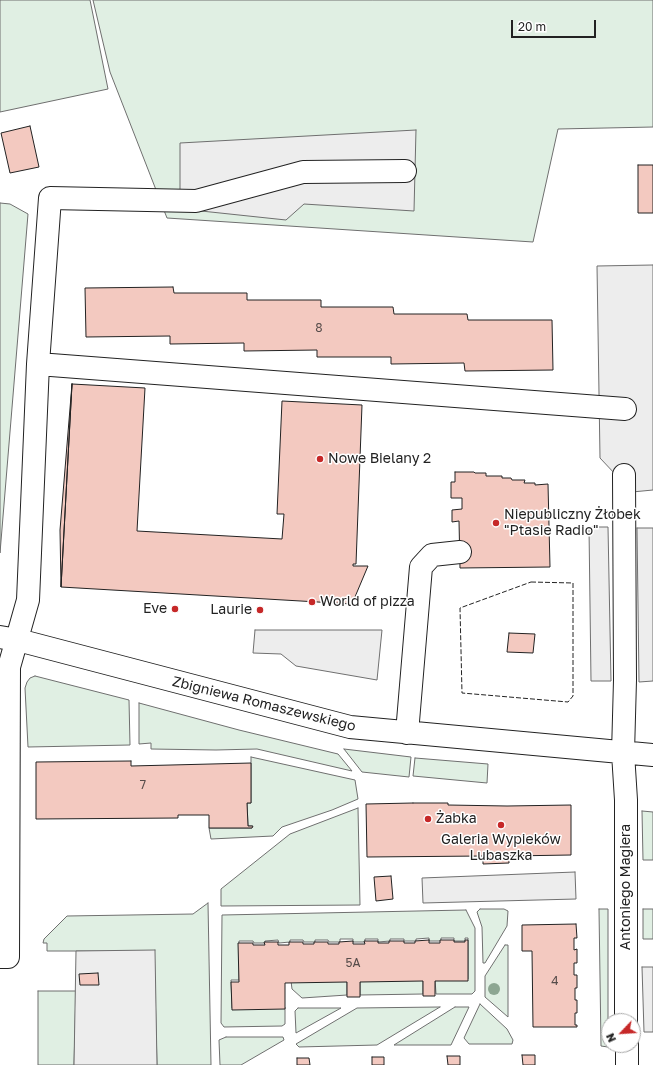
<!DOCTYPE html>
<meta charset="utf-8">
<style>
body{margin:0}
#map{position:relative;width:653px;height:1065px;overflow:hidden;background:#fff;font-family:"Golos Text",sans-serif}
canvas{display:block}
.north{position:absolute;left:601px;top:1013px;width:40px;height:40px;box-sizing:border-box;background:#fff;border:1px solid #a7a7a7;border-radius:50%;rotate:245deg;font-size:11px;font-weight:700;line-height:16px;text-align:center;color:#222}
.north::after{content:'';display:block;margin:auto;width:14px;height:18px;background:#c62828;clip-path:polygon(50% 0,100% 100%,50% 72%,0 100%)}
.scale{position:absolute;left:511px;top:20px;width:85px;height:18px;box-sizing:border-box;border:2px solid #222;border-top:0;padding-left:5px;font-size:12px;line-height:14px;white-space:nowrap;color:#222;-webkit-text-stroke:3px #fff;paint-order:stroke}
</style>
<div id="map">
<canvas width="653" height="1065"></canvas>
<div class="north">N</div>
<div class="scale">20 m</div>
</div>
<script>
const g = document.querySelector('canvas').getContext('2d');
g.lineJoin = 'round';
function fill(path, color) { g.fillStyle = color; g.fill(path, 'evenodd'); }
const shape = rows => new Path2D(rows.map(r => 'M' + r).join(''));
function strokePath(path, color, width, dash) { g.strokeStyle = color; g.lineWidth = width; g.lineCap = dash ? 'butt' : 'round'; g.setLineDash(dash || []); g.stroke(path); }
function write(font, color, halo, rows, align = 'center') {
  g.font = font + ' "Golos Text",sans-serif'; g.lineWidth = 3; g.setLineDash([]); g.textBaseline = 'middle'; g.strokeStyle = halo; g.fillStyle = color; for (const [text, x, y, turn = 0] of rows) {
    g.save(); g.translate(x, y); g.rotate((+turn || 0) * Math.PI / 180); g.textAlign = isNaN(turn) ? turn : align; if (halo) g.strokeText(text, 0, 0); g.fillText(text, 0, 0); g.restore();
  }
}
const green = shape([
 [0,0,90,0,108,89,0,112,0,0],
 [93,0,653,0,653,127,558,129,533,242,167,218,110,72,93,0],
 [0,203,10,204,28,214,0,553,0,203],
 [35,676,129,700,130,745,28,747,25,688,27,682,30,678,35,676],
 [139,703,239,730,338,754,352,771,257,749,216,750,151,749,151,743,139,744,139,703],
 [344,749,411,757,409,777,362,772,344,749],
 [251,757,355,780,358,799,332,810,282,827,273,836,211,839,209,828,252,828,252,826,248,826,247,803,251,803,251,757],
 [415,758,488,764,487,783,413,776,415,758],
 [358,808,360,905,221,906,221,889,290,834,358,808],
 [642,811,653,812,653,860,643,860,642,811],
 [208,903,211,1065,157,1065,154,951,47,951,47,943,43,943,44,939,67,916,193,914,208,903],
 [480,909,504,909,508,911,507,926,485,963,483,963,482,927,477,912,480,909],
 [599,909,608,909,608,1047,601,1046,599,909],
 [643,909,653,909,653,939,643,939,643,909],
 [466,910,475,928,475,991,472,994,436,994,435,979,468,979,468,938,465,938,465,941,454,941,454,938,441,938,441,941,429,941,429,938,416,939,416,941,404,941,404,939,390,939,390,941,378,942,378,939,365,939,365,942,353,942,353,939,340,939,340,942,329,942,328,940,315,940,315,942,304,942,303,940,290,940,290,942,279,943,278,940,265,941,265,943,254,943,253,941,239,941,239,980,231,980,232,1008,285,1007,285,1024,282,1026,224,1027,221,1023,222,915,466,910],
 [505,945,508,945,508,1017,485,997,485,976,505,945],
 [423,979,423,994,360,995,360,980,423,979],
 [291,981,347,981,347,995,302,998,292,989,291,981],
 [38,991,76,991,74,1065,38,1065,38,991],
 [480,1004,507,1029,513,1040,512,1044,469,1044,464,1038,480,1004],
 [440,1007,377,1045,299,1047,296,1044,357,1008,440,1007],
 [455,1007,469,1007,451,1045,394,1045,455,1007],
 [298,1008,341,1008,296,1033,295,1011,298,1008],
 [226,1037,283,1037,284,1040,241,1065,220,1065,219,1040,226,1037]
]);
fill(green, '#e0efe3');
strokePath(green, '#6f6f6f', 1);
const parking = shape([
 [416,130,414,211,304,204,286,220,173,208,180,201,180,143,416,130],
 [653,265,653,490,632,492,600,458,597,266,653,265],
 [589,527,608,527,611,681,591,681,589,527],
 [637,528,653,528,653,681,639,682,637,528],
 [255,630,382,630,377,680,296,666,281,654,253,653,255,630],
 [575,872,576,899,423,903,422,878,575,872],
 [155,950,157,1065,74,1065,76,951,155,950],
 [642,967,653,967,653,1032,644,1032,642,967]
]);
fill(parking, '#ededed');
strokePath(parking, '#6f6f6f', 1);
const building = shape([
 [30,126,39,167,10,173,1,133,30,126],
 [638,165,653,165,653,213,638,213,638,165],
 [173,287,174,293,247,293,247,300,321,300,321,307,393,307,394,314,467,314,468,320,552,320,553,370,465,371,464,363,391,364,391,357,317,357,317,350,244,351,244,343,170,344,170,336,86,337,85,288,173,287],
 [72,384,145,388,137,531,282,539,284,514,277,514,282,401,362,405,356,564,353,564,353,566,368,566,352,604,61,587,72,384],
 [72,384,61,587,60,530,72,384],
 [455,472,474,472,475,473,486,473,486,476,502,476,502,478,511,478,512,480,525,480,524,483,535,483,535,485,548,484,550,567,460,568,459,521,452,522,452,510,462,509,462,498,451,498,451,482,455,482,455,472],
 [509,633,535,634,533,653,507,652,509,633],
 [131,761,131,766,251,763,251,803,247,803,248,826,253,826,252,828,209,828,209,815,178,815,178,818,36,819,36,762,131,761],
 [413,803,448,803,448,805,507,806,571,805,571,855,509,856,509,863,483,864,483,856,367,857,366,804,413,803],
 [391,876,393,899,376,901,374,877,391,876],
 [576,924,577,938,574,938,574,950,577,949,577,963,574,963,574,975,577,975,577,988,575,988,575,1000,577,1000,577,1013,575,1013,575,1025,577,1025,577,1027,533,1027,532,951,522,951,522,925,576,924],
 [429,940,429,943,440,943,440,940,454,940,454,942,465,942,465,940,468,940,468,981,435,981,435,996,423,996,423,981,360,982,360,997,347,997,347,982,285,983,285,1009,232,1010,231,982,239,982,238,943,253,943,253,945,265,945,264,942,278,942,278,945,289,945,289,942,303,942,303,944,314,944,314,942,328,942,328,944,339,944,339,942,353,941,353,944,365,944,364,941,378,941,378,943,389,943,389,941,404,941,404,943,415,943,415,941,429,940],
 [98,973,99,985,80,985,79,974,98,973],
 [522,1055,535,1055,535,1065,523,1065,522,1055],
 [447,1056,460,1056,460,1065,448,1065,447,1056],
 [372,1057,384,1057,384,1065,372,1065,372,1057],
 [297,1058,309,1058,310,1065,297,1065,297,1058]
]);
fill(building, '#f3c9c0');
strokePath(building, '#222', 1);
const minor = shape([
 [38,364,50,198,196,201,303,172,405,171],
 [624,475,625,680,623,753,626,800,626,1021],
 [0,637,18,640,350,727,653,755],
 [407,733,421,567,432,555,460,552],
 [0,957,8,957,9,667,28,600,38,364,625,409],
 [627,1045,627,1065]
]);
strokePath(minor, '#222', 24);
strokePath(minor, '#fff', 22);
strokePath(shape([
 [531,582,573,583,573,696,568,702,462,693,460,608,531,582]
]), '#222', 1, [5, 2]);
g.fillStyle = '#8da692';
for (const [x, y] of [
 [494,989]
]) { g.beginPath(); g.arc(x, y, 6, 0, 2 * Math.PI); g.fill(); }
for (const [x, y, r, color] of [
 [320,459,4,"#c62828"],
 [496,523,4,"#c62828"],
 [312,602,4,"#c62828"],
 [175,609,4,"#c62828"],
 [260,610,4,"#c62828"],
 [428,819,4,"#c62828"],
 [501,825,4,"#c62828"]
]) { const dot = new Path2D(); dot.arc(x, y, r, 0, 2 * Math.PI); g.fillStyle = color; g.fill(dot); strokePath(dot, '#fff', 1.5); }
write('12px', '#564c4a', null, [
 ["8",319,328],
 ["7",143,785],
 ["5A",353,963],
 ["4",555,981]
]);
write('14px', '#222', '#fff', [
 ["Nowe Bielany 2",328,459],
 ["Niepubliczny Żłobek",504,515],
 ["\"Ptasie Radio\"",504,531],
 ["World of pizza",320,602],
 ["Eve",167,609,"right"],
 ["Laurie",252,610,"right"],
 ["Żabka",436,819],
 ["Galeria Wypieków",501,840,"center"],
 ["Lubaszka",501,856,"center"]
], 'left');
write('14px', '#222', '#fff', [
 ["Zbigniewa Romaszewskiego",264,704,14],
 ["Antoniego Magiera",626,887,-90]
]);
</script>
